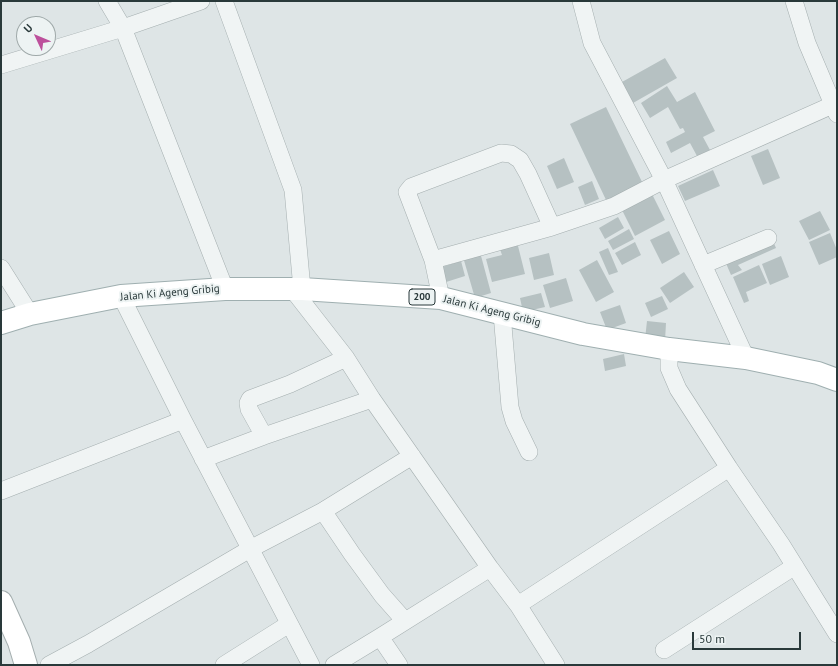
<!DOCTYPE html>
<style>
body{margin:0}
#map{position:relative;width:838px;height:666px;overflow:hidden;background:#dee5e6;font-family:"PT Sans",sans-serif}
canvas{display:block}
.frame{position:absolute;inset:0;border:2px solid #29393a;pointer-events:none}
.north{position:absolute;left:16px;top:16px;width:40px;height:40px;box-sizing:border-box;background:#edf3f3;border:1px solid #9fa9a9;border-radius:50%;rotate:314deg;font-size:11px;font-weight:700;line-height:16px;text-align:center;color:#29393a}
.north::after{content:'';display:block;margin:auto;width:14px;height:18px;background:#bd509c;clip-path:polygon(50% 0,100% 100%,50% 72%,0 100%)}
.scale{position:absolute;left:692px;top:632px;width:109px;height:18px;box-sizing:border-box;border:2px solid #29393a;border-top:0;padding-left:5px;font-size:12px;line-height:14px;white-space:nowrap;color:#29393a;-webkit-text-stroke:3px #edf3f3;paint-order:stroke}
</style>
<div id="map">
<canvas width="838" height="666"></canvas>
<div class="frame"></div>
<div class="north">U</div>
<div class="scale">50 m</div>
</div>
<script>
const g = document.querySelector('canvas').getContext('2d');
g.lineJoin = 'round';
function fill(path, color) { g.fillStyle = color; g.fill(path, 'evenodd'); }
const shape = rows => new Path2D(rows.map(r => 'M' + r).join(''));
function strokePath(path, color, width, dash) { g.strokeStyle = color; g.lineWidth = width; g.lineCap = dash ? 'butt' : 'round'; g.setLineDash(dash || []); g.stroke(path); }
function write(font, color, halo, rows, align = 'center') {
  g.font = font + ' "PT Sans",sans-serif'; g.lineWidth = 4; g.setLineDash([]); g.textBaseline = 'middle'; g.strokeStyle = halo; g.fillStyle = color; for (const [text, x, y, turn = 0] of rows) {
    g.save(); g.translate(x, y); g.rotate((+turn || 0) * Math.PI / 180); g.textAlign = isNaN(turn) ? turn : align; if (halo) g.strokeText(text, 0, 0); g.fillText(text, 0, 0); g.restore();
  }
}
fill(shape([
 [665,58,677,78,633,103,622,82],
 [667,86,677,102,695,92,715,131,703,137,710,150,697,156,690,143,671,153,666,142,685,132,683,128,680,129,668,107,650,118,641,103],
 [606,107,643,184,607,202,570,124],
 [768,149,780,178,763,185,751,156],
 [564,158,574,182,557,189,547,166],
 [713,170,720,186,685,201,678,186],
 [592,181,599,199,585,205,578,187],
 [652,194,665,220,635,236,622,210],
 [820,211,830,230,809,240,799,221],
 [618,217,624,228,605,239,599,228],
 [629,229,634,239,613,250,608,241],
 [669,231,680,254,662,264,650,240],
 [830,233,837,250,837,257,819,265,809,242],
 [772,239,776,248,738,265,742,270,731,275,725,261],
 [517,242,525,274,492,282,486,259,502,255,499,246],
 [635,242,641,255,622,265,615,253],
 [608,248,618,272,609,275,599,252],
 [480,252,491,293,475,298,463,257],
 [549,253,554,275,534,280,529,258],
 [781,256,789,277,770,285,762,264],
 [597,260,614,292,596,302,579,270],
 [461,261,465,276,443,283,439,268],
 [759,265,767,283,746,292,749,301,744,303,733,277],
 [684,272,694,287,670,303,660,288],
 [566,278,573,301,550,308,543,285],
 [541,293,545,307,523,312,520,298],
 [662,296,668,309,651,317,645,303],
 [620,305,626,323,607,330,600,312],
 [647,321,666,323,665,341,645,339],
 [624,354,626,366,605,371,603,359]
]), '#b6c1c2');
const minor = shape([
 [107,1,123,28,225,289],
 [224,1,293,190,302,289],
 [581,1,592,43,664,180,746,358],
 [794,1,807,43,837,114],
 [1,65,123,28,201,1],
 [433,260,552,227,614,206,664,180,837,103],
 [703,265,768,238],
 [1,268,30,314],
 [293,290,346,358,372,399,490,568,518,605,556,665],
 [121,296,183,420,311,665],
 [441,298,433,260,407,192,411,187,501,153,511,154,520,160,528,174,552,227],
 [502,314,510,407,514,421,529,452],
 [669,349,669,368,678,389,729,468,781,544,837,634],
 [264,436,249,409,248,403,250,399,290,384,346,358],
 [203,459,264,436,372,399],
 [1,491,183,420],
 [323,511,352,554,382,595,405,621],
 [518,605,729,468],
 [380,637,399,665],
 [664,650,795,566],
 [49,665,88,644,250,549,323,511,412,456],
 [224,665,289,624],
 [334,665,380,637,490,568]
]);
const secondary = shape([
 [1,602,19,642,26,665]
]);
const primary = shape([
 [1,323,30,314,121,296,225,289,302,289,441,298,583,334,669,349,746,358,818,373,837,380]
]);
strokePath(minor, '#a4aeaf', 18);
strokePath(secondary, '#a4aeaf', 24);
strokePath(primary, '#9fafb0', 24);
strokePath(minor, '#f0f4f4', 17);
strokePath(secondary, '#fff', 22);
strokePath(primary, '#fff', 22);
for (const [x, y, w] of [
 [422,297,26]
]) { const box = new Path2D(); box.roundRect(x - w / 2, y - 8, w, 16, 3); g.fillStyle = '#edf3f3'; g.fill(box); strokePath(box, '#29393a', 1); }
write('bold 10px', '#29393a', null, [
 ["200",422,297]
]);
write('11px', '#29393a', '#edf3f3', [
 ["Jalan Ki Ageng Gribig",170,293,-5],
 ["Jalan Ki Ageng Gribig",492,311,14]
]);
</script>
